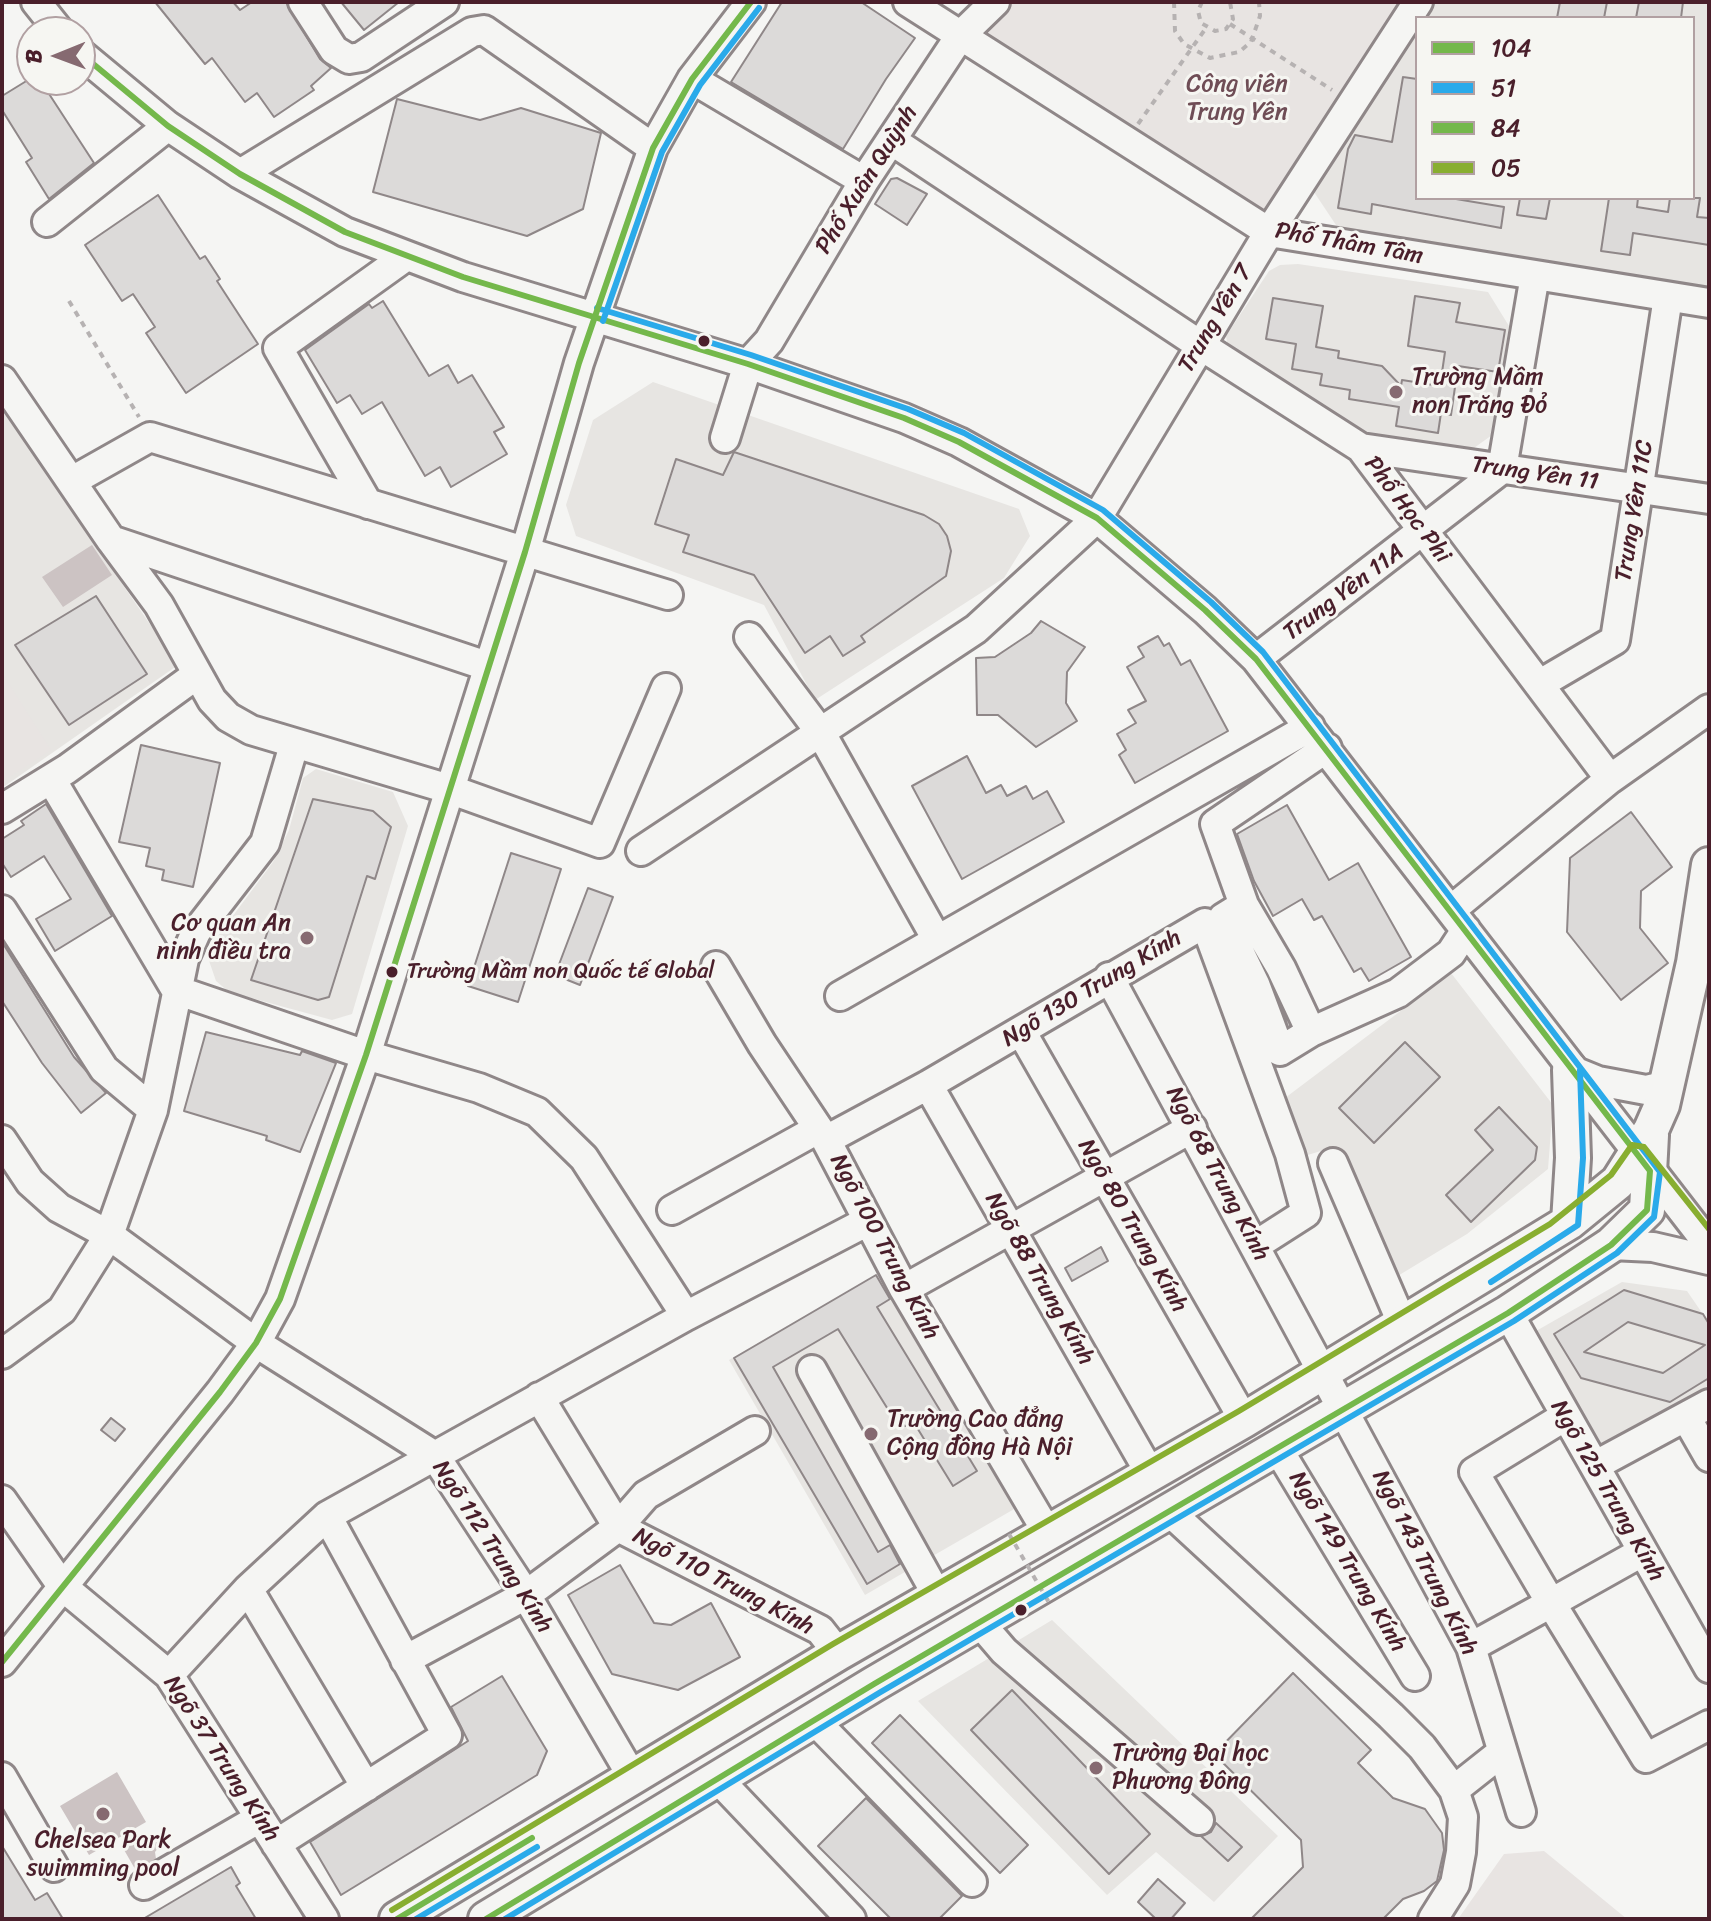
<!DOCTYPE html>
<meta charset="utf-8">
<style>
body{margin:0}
#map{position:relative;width:1711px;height:1921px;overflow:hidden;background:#f5f5f3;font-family:Sriracha,sans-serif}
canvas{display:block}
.frame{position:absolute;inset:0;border:4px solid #4a1f2b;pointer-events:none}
.legend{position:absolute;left:1415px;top:16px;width:280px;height:184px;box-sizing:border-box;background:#f6f6f2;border:2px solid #b1a0a2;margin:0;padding:10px 14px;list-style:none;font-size:24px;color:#4a1f2b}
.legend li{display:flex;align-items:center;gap:16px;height:40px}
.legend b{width:40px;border:2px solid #b1a0a2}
.north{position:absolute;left:16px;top:16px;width:80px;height:80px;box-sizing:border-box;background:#f6f6f2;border:2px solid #b1a0a2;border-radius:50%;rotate:269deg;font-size:22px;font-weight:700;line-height:32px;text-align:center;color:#4a1f2b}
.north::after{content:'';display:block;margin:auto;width:28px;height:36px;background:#866a71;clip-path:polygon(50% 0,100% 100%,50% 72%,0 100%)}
</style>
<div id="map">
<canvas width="1711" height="1921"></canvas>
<div class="frame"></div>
<ul class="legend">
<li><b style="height:10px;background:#74b84b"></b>104</li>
<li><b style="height:10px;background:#2aaaea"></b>51</li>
<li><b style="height:10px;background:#74b84b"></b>84</li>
<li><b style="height:10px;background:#88ae30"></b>05</li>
</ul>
<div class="north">B</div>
</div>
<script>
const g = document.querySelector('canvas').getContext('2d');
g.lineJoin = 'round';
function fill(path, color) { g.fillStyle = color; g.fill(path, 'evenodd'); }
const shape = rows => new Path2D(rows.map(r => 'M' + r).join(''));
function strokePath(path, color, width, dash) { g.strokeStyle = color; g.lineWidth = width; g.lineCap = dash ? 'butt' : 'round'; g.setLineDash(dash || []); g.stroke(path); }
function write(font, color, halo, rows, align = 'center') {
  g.font = font + ' Sriracha,sans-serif'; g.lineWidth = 6; g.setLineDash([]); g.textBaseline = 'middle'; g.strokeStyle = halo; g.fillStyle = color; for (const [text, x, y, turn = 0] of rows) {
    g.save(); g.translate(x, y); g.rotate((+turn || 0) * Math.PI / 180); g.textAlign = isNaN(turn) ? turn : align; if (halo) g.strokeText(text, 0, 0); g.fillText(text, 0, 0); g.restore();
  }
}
fill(shape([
 [1435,2,1709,2,1709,289,1340,231,1314,192,1417,30,1417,198,1693,198,1693,18,1424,18],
 [1298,264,1488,292,1509,326,1492,435,1474,448,1358,433,1229,352,1226,336,1269,271,1280,265],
 [653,382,1019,509,1030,536,1004,578,815,700,764,605,576,536,566,505,593,420],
 [2,409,178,665,2,788],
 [316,769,393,792,408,826,352,1014,332,1020,229,992,216,981,206,952,273,862,289,830,303,778],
 [1451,973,1553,1105,1548,1169,1467,1234,1396,1277,1334,1147,1301,1157,1285,1098],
 [876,1275,1016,1508,865,1595,729,1360],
 [1622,1282,1687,1291,1709,1323,1709,1385,1592,1452,1529,1335],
 [1052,1620,1278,1836,1214,1902,1156,1852,1107,1895,918,1701]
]), '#e7e5e2');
fill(shape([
 [996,2,1408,2,1269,232,960,36],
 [2,673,51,750,2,782],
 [1544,1851,1627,1919,1458,1919,1504,1854]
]), '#e8e4e2');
fill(shape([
 [92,545,112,575,63,607,42,577],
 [117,1772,146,1822,89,1855,60,1806],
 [153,1833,161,1844,155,1852,156,1859,135,1869,123,1848]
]), '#ccc3c3');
const building = shape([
 [155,2,233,2,240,10,252,2,286,2,320,59,331,68,311,86,314,90,274,117,257,93,245,102,212,58,205,64,155,2],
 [341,2,399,2,364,30,341,2],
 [782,2,861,2,915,38,886,79,843,149,731,82,782,2],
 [1560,2,1607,2,1604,18,1557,18,1560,2],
 [1639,2,1683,2,1681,18,1636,18,1639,2],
 [1403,77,1417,79,1417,198,1450,198,1504,207,1501,228,1372,204,1371,214,1338,208,1348,149,1355,135,1392,142,1403,77],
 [28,80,40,80,94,163,49,199,26,162,32,158,2,110,2,96,28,80],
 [397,99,480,120,521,108,601,133,583,209,527,236,373,192,397,99],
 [897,178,927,194,907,225,875,204,891,179,897,178],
 [158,195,200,259,205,256,220,279,217,281,258,344,186,393,146,333,155,327,133,294,122,301,85,245,158,195],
 [1520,198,1550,198,1546,219,1517,215,1520,198],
 [1609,198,1638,198,1637,207,1668,212,1670,198,1700,198,1697,217,1709,218,1709,245,1633,233,1630,255,1601,251,1609,198],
 [1415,296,1460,303,1456,322,1505,330,1498,372,1458,366,1451,415,1441,413,1438,433,1396,426,1399,407,1349,399,1350,390,1320,385,1322,374,1292,369,1296,344,1266,339,1273,298,1323,306,1316,347,1339,351,1338,358,1382,366,1401,386,1402,380,1440,386,1445,352,1408,346,1415,296],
 [383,301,429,376,448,365,458,383,472,375,504,427,494,432,507,454,451,487,440,467,425,476,382,402,362,414,350,395,337,403,305,350,369,304,372,308,383,301],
 [734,452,924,515,939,524,947,536,951,551,946,576,861,636,865,642,843,656,830,636,805,653,754,575,683,552,689,535,655,524,676,459,723,475,734,452],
 [96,596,147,674,69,725,15,645,96,596],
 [1041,621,1085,647,1067,672,1066,703,1077,721,1036,747,998,715,977,715,976,658,995,657,1031,633,1041,621],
 [1158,636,1164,646,1169,643,1181,665,1190,660,1228,731,1135,783,1119,755,1126,750,1117,734,1136,723,1128,710,1146,701,1127,667,1144,657,1138,647,1158,636],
 [141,745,220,763,193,887,162,880,164,870,146,866,150,848,119,842,141,745],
 [967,756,986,793,1001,785,1007,796,1026,786,1033,799,1047,791,1064,822,962,879,912,786,967,756],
 [313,799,373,811,391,827,375,879,367,876,329,997,318,1000,251,980,313,799],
 [46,804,112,916,55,951,36,919,71,899,44,856,11,877,2,863,2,839,24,825,21,821,46,804],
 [1287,805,1329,880,1358,863,1411,957,1369,981,1361,968,1354,972,1322,916,1314,920,1302,899,1273,916,1254,881,1237,834,1287,805],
 [1631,812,1672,867,1641,891,1640,928,1668,963,1621,1000,1567,932,1570,858,1631,812],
 [511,853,561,869,518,1002,468,986,511,853],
 [588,888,613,897,580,985,555,975,588,888],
 [2,942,74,1057,106,1093,81,1113,42,1063,2,1001,2,942],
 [206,1032,300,1055,302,1051,336,1063,300,1152,266,1140,267,1136,184,1111,206,1032],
 [1405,1042,1440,1077,1374,1143,1339,1108,1405,1042],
 [1499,1107,1537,1147,1535,1160,1471,1222,1446,1195,1493,1150,1475,1130,1499,1107],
 [1101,1247,1108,1261,1072,1281,1065,1268,1101,1247],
 [876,1275,890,1299,877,1307,977,1471,953,1486,916,1426,905,1426,894,1408,889,1411,838,1329,773,1367,878,1552,890,1545,900,1564,867,1584,734,1358,876,1275],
 [1624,1290,1703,1314,1709,1324,1709,1378,1670,1402,1581,1378,1554,1334,1624,1290],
 [1628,1322,1705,1345,1663,1373,1584,1352,1628,1322],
 [111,1418,125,1429,115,1441,101,1430,111,1418],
 [620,1565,654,1623,671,1625,711,1603,740,1657,678,1690,612,1674,568,1595,620,1565],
 [1293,1673,1371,1750,1358,1763,1393,1798,1425,1809,1442,1833,1444,1850,1437,1881,1424,1891,1403,1899,1383,1919,1251,1919,1303,1867,1301,1840,1214,1754,1293,1673],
 [502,1676,547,1751,537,1775,341,1895,310,1842,468,1741,451,1707,502,1676],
 [1012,1690,1150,1834,1109,1874,971,1730,1012,1690],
 [900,1715,1028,1845,1000,1873,872,1743,900,1715],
 [866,1798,962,1896,939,1919,891,1919,818,1846,866,1798],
 [1216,1823,1242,1847,1228,1861,1201,1836,1211,1832,1216,1823],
 [2,1846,35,1900,47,1893,63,1919,2,1919,2,1846],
 [231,1867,240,1883,236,1886,256,1919,143,1919,231,1867],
 [1158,1879,1185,1903,1171,1919,1156,1919,1138,1902,1158,1879]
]);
fill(building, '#dcdad9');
strokePath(building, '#8f8788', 2);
const minor = shape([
 [36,2,60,32],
 [303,2,334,50,349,59,361,57,444,2],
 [908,2,1269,232,1709,303],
 [80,53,168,126,240,174,345,232,463,277,748,364,904,418,959,442,1097,518,1205,610,1256,659,1709,1245],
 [692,79,864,181],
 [891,140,1200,345,1361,448,1610,779],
 [240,174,472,32,484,30,653,148],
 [47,222,168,126],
 [2,380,111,540,159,605,212,700,228,717,251,730,449,789,600,843,666,688],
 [725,438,748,364,769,341,864,181,960,36,995,2],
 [1361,448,1709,499],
 [72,481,150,437,668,595],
 [368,504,278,348,405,257],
 [111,540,487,666],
 [749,637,821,733,936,938],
 [1256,659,1502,469,1535,275],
 [1540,684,1615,640,1668,297],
 [1327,748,1215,824,1244,905,1281,968,1311,1032,1398,993,1451,953,1466,930],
 [51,779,176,990,366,1055,479,1088,537,1112,584,1158,686,1316],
 [2,809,67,769,195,676],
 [641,851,976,629,1097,518,1269,232,1418,2],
 [1244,905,1223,918,1255,984,1280,1051,1311,1032],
 [2,910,104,1069,153,1110],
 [1451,910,1610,779,1709,709],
 [716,966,762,1044,826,1140,904,1289,1047,1532],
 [1109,977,1471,1647,1521,1812],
 [840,996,1310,727],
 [1021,1031,1244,1420],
 [1571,1070,1598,1081,1646,1090,1669,1085],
 [928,1085,1150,1473],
 [2,1140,30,1182,59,1208,109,1235,256,1343,435,1456,526,1595,633,1778],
 [826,1140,928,1085,1205,923,1290,1154,1306,1213,1256,1245],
 [1333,1163,1402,1323],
 [672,1210,818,1129],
 [1611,1245,1653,1247,1709,1260],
 [904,1289,1192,1128],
 [1508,1313,1709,1668],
 [2,1354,62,1310,109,1235,153,1110,184,959,196,932,265,843,294,745],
 [812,1370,937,1595],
 [539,1397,618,1527,646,1495,755,1431],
 [1686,1417,1709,1457],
 [1278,1449,1415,1676],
 [1596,1465,1709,1404],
 [2,1500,62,1586,169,1675,324,1919],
 [1171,1513,1391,1716,1422,1747,1454,1790,1463,1817,1461,1852,1455,1884,1433,1919],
 [1642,1552,1551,1603,1646,1758,1709,1725],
 [248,1589,366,1787],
 [980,1623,1004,1651,1199,1820],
 [1471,1647,1551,1603,1474,1472,1564,1417],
 [405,1660,526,1595,618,1527,820,1630,838,1653],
 [2,1662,220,1392,256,1343,280,1299,366,1055,525,552,579,363,653,148,692,79,751,2],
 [169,1675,248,1589,327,1516,686,1316,868,1221],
 [814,1720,972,1882],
 [2,1777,54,1867],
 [717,1778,851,1919],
 [1454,1790,1502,1752],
 [276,1844,447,1735,327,1516],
 [144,1885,260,1818]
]);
const major = shape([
 [1569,1222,1573,1158,1570,1070],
 [397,1919,838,1653,1244,1420,1569,1222,1618,1182,1651,1130,1662,1105,1694,963,1709,865],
 [486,1919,874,1684,1508,1313,1611,1245,1647,1210,1651,1135]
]);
strokePath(minor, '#8f8788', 34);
strokePath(major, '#8f8788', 40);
strokePath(shape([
 [1174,2,1175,31,1184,44,1210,58,1239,52,1251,42,1260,16,1259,2],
 [1202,2,1198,11,1201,23,1215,31,1226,29,1233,19,1230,2],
 [1230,24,1332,90],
 [1138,124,1206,28],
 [69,301,139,417]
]), '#b6b2b2', 4, [6, 6]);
strokePath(minor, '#f5f5f3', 28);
strokePath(major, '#f5f5f3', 34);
strokePath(shape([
 [1009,1534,1051,1606]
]), '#b6b2b2', 4, [6, 6]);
strokePath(shape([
 [80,53,168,126,240,174,345,232,463,277,748,364,904,418,959,442,1097,518,1205,610,1256,659,1650,1171,1647,1210,1611,1245,1508,1313,874,1684,486,1919],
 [397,1919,532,1838]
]), '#74b84b', 6);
strokePath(shape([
 [603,321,662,152,700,85,759,8],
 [1491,1282,1578,1225,1583,1158,1580,1070],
 [416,1919,537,1847],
 [505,1919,879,1693,1514,1321,1617,1253,1654,1217,1660,1172,1263,652,1211,602,1103,510,964,433,908,409,751,355,597,308]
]), '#2aaaea', 6);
strokePath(shape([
 [2,1662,220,1392,256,1343,280,1299,366,1055,525,552,579,363,653,148,692,79,751,2]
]), '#74b84b', 6);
strokePath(shape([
 [392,1910,833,1644,1239,1411,1550,1224,1611,1175,1632,1145,1644,1147,1709,1229]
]), '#88ae30', 6);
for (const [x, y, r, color] of [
 [704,341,7,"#4a1f2b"],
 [1396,392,8,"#866a71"],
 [307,938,8,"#866a71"],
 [392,972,7,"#4a1f2b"],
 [871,1434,8,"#866a71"],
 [1021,1610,7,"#4a1f2b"],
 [1096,1768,8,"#866a71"],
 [103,1814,8,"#866a71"]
]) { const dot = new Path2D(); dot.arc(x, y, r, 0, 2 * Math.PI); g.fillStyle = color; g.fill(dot); strokePath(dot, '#f6f6f2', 3); }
write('22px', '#4a1f2b', '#f6f6f2', [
 ["Trường Mầm non Quốc tế Global",407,972]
], 'left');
write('24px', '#6f4d56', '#f6f6f2', [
 ["Công viên",1237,85],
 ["Trung Yên",1237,113]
]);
write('24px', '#4a1f2b', '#f6f6f2', [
 ["Phố Xuân Quỳnh",867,180,-58],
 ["Phố Thâm Tâm",1349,244,10],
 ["Trung Yên 7",1216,319,-59],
 ["Trung Yên 11",1535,474,8],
 ["Phố Học Phi",1407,510,53],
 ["Trung Yên 11C",1635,511,-81],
 ["Trung Yên 11A",1344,593,-37],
 ["Ngõ 130 Trung Kính",1092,989,-31],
 ["Ngõ 68 Trung Kính",1217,1174,62],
 ["Ngõ 80 Trung Kính",1132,1226,60],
 ["Ngõ 100 Trung Kính",884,1247,62],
 ["Ngõ 88 Trung Kính",1039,1279,60],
 ["Ngõ 125 Trung Kính",1607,1491,60],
 ["Ngõ 112 Trung Kính",492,1547,57],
 ["Ngõ 149 Trung Kính",1347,1562,59],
 ["Ngõ 143 Trung Kính",1424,1563,63],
 ["Ngõ 110 Trung Kính",723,1582,28],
 ["Ngõ 37 Trung Kính",221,1759,57]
]);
write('24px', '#4a1f2b', '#f6f6f2', [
 ["Trường Mầm",1412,378],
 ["non Trăng Đỏ",1412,406],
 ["Cơ quan An",291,924,"right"],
 ["ninh điều tra",291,952,"right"],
 ["Trường Cao đẳng",887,1420],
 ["Cộng đồng Hà Nội",887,1448],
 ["Trường Đại học",1112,1754],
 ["Phương Đông",1112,1782],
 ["Chelsea Park",103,1841,"center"],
 ["swimming pool",103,1869,"center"]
], 'left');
</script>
